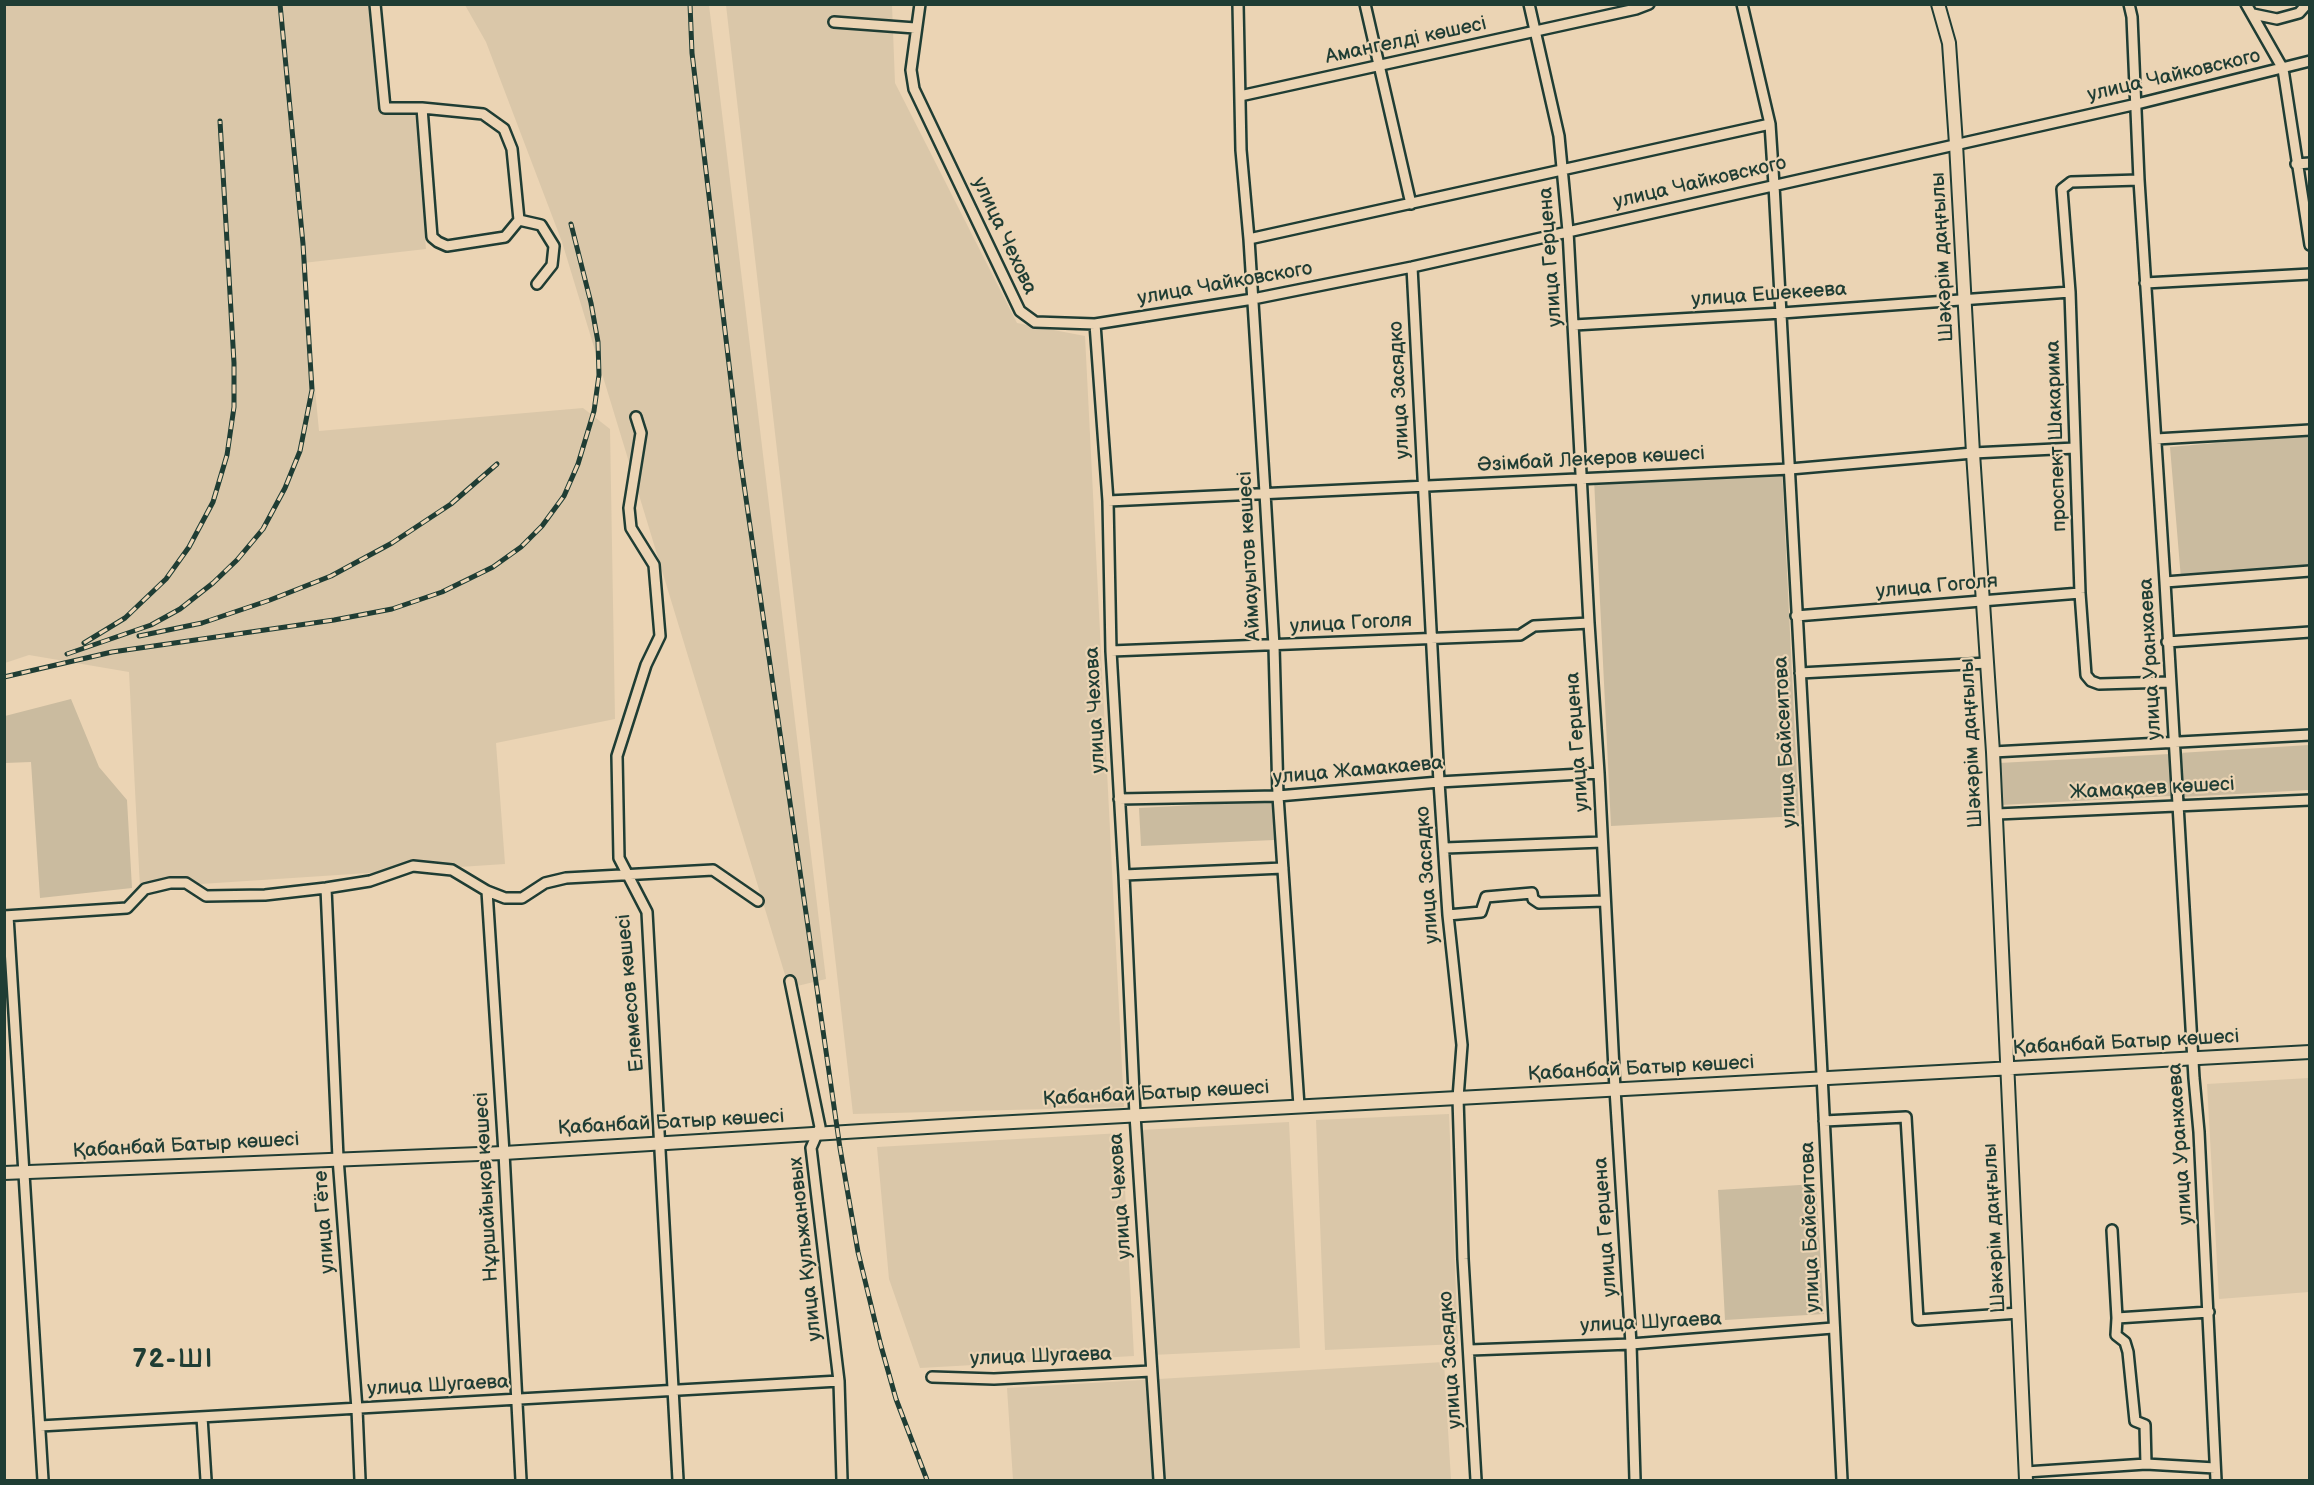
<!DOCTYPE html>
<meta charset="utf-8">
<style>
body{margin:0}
#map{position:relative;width:2314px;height:1485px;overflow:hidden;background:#ebd4b4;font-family:"Balsamiq Sans",sans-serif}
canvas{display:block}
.frame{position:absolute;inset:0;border:6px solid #1f3d34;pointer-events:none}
</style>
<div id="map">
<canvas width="2314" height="1485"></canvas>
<div class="frame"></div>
</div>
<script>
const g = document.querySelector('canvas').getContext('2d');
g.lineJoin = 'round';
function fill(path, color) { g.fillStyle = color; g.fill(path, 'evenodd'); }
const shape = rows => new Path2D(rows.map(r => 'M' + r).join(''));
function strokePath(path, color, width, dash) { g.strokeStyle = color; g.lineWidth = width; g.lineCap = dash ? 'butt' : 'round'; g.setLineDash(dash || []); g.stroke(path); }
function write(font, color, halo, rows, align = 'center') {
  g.font = font + ' "Balsamiq Sans",sans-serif'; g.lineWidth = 4.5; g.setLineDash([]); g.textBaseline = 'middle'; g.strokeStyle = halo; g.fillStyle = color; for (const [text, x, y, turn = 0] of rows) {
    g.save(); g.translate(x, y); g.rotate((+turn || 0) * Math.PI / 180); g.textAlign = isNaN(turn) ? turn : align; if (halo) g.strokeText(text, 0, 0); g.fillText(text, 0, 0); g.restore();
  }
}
fill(shape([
 [4,5,368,5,378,106,415,111,426,249,303,263,319,431,583,408,610,429,615,719,496,743,505,864,140,888,129,672,29,655,5,663],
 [465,5,709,5,826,979,789,988,562,242,486,42],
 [726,5,892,5,895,83,1017,323,1085,336,1124,1107,853,1114],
 [2309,1078,2309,1292,2219,1299,2207,1084],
 [1449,1114,1458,1344,1325,1350,1316,1120],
 [1289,1122,1300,1348,1152,1355,1141,1130],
 [1122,1133,1134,1356,920,1368,889,1279,877,1147],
 [1444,1362,1451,1480,1013,1480,1007,1388]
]), '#dac7a9');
fill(shape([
 [2309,435,2309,568,2181,579,2170,447],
 [1782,469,1799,816,1611,826,1594,479],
 [71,699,99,767,127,800,132,888,40,898,31,762,5,763,5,716],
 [2309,745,2309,790,2182,797,2179,753],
 [2170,754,2171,796,2001,805,1999,763],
 [1272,801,1274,840,1141,846,1139,808],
 [1816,1184,1824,1314,1725,1320,1718,1190]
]), '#cabb9f');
const minor = shape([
 [375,4,385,108,422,108,483,114,504,129,512,149,519,220,505,237,447,246,438,242,432,237,422,108],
 [920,4,911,70,914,89,1020,311,1035,322,1095,324,1253,299,1412,267,2137,104,2310,61],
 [1238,4,1241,150,1249,239,1265,493,1274,646,1278,796,1299,1106],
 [1365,4,1411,204],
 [1529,4,1559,136,1568,231,1589,623,1599,773,1615,1089,1631,1344,1635,1480],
 [1742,4,1770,124,1774,185,1821,1054,1842,1480],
 [2129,4,2132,17,2139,180,2165,582,2194,1078,2199,1132,2216,1480],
 [2246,4,2283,69,2310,245],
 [2253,14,2277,19,2299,13,2307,4],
 [834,22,915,28],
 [1240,96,1636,9,1649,4],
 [2296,164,2310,163],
 [2139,180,2071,182,2062,189,2070,292,2080,593,2086,675,2091,681,2099,684,2170,682],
 [519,220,541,225,554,246,552,265,537,284],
 [1249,239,1770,124],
 [1412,267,1439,782,1448,915,1462,1045,1458,1098,1463,1259,1476,1480],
 [2145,283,2310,274],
 [1095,324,1108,501,1111,651,1124,875,1135,1115,1159,1480],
 [1574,325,1782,313,2070,292],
 [636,417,641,433,629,508,631,528,654,565,660,636,646,665,617,756,619,858,647,912,678,1480],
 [2156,439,2310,430],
 [1108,501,1790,469,1973,453,2075,448],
 [2165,582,2310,571],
 [1796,616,2080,593],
 [2167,642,2310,632],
 [1111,651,1520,635,1534,626,1589,623],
 [1800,673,1987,663],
 [1993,752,2310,735],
 [1119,799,1278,796,1439,782,1599,773],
 [1997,814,2310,800],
 [1445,848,1602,842],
 [1124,875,1283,868],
 [326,888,338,1158,357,1409,360,1480],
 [487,891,504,1153,521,1480],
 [1448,915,1481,912,1486,897,1532,893,1533,899,1539,903,1605,901],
 [4,916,127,908,145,889,170,883,186,883,206,896,265,895,326,888,370,881,413,866,452,870,487,891,505,898,522,898,545,883,566,878,713,870,758,901],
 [8,916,43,1480],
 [790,981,820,1127,811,1148,839,1381,842,1480],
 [1824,1121,1906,1117,1918,1320,2019,1313],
 [2117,1318,2209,1312],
 [1470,1350,1631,1344,1833,1328],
 [932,1377,994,1379,1151,1371],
 [202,1417,206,1480],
 [40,1426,839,1381],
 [2146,1464,2215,1468],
 [2026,1472,2146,1464,2145,1425,2135,1421,2128,1352,2125,1342,2116,1335,2117,1318,2112,1230]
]);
const major = shape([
 [1938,4,1949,43,1956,144,1973,453,1993,752,2026,1480],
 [4,1173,504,1153,976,1124,2310,1052]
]);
strokePath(minor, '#1f3d34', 14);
strokePath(major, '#1f3d34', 16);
strokePath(minor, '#ebd4b4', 9);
strokePath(major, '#ebd4b4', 12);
const rail = shape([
 [690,4,692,53,740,457,840,1148,858,1252,881,1346,896,1399,927,1480],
 [139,636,202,623,270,600,331,576,392,543,451,504,497,464],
 [84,643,125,618,166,579,189,547,213,502,227,455,234,407,234,363,220,121],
 [67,654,151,625,180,609,213,583,237,560,263,529,285,488,300,451,312,390,303,244,280,4],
 [4,677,112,652,334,620,392,609,442,592,493,567,521,547,542,526,564,496,578,464,594,411,599,375,598,342,591,303,571,224]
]);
strokePath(rail, '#1f3d34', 5);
strokePath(rail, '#ebd4b4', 3, [9]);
write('20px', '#1f3d34', '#ebd4b4', [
 ["Амангелді көшесі",1406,41,-12],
 ["улица Чайковского",2174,76,-13],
 ["улица Чайковского",1700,183,-13],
 ["улица Чехова",1004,236,65],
 ["улица Герцена",1551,257,-94],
 ["Шәкәрім даңғылы",1943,257,-93],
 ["улица Чайковского",1225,284,-10],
 ["улица Ешекеева",1769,295,-4],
 ["улица Засядко",1400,390,-93],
 ["проспект Шакарима",2057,436,-92],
 ["Әзімбай Лекеров көшесі",1591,460,-3],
 ["Аймауытов көшесі",1250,556,-93],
 ["улица Гоголя",1937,587,-5],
 ["улица Гоголя",1351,624,-3],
 ["улица Уранхаева",2151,659,-93],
 ["улица Чехова",1096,710,-93],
 ["улица Герцена",1578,742,-94],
 ["улица Байсеитова",1786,742,-93],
 ["Шәкәрім даңғылы",1972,743,-93],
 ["улица Жамакаева",1358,771,-5],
 ["Жамақаев көшесі",2152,789,-3],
 ["улица Засядко",1428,875,-94],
 ["Елемесов көшесі",631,993,-95],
 ["Қабанбай Батыр көшесі",2126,1043,-3],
 ["Қабанбай Батыр көшесі",1641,1069,-3],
 ["Қабанбай Батыр көшесі",1156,1094,-3],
 ["Қабанбай Батыр көшесі",671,1123,-3],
 ["улица Уранхаева",2181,1144,-94],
 ["Қабанбай Батыр көшесі",186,1146,-3],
 ["Нұршайықов көшесі",487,1187,-93],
 ["улица Чехова",1121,1196,-94],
 ["улица Гёте",325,1222,-94],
 ["улица Герцена",1606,1227,-94],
 ["улица Байсеитова",1811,1227,-92],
 ["Шәкәрім даңғылы",1995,1228,-93],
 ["улица Кульжановых",806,1249,-96],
 ["улица Шугаева",1651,1323,-3],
 ["улица Шугаева",1041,1357,-2],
 ["улица Засядко",1451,1360,-94],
 ["улица Шугаева",438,1386,-3]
]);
g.letterSpacing = '1.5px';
write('bold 26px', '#1f3d34', '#ebd4b4', [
 ["72-ШІ",173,1360]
]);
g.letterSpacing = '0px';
</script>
